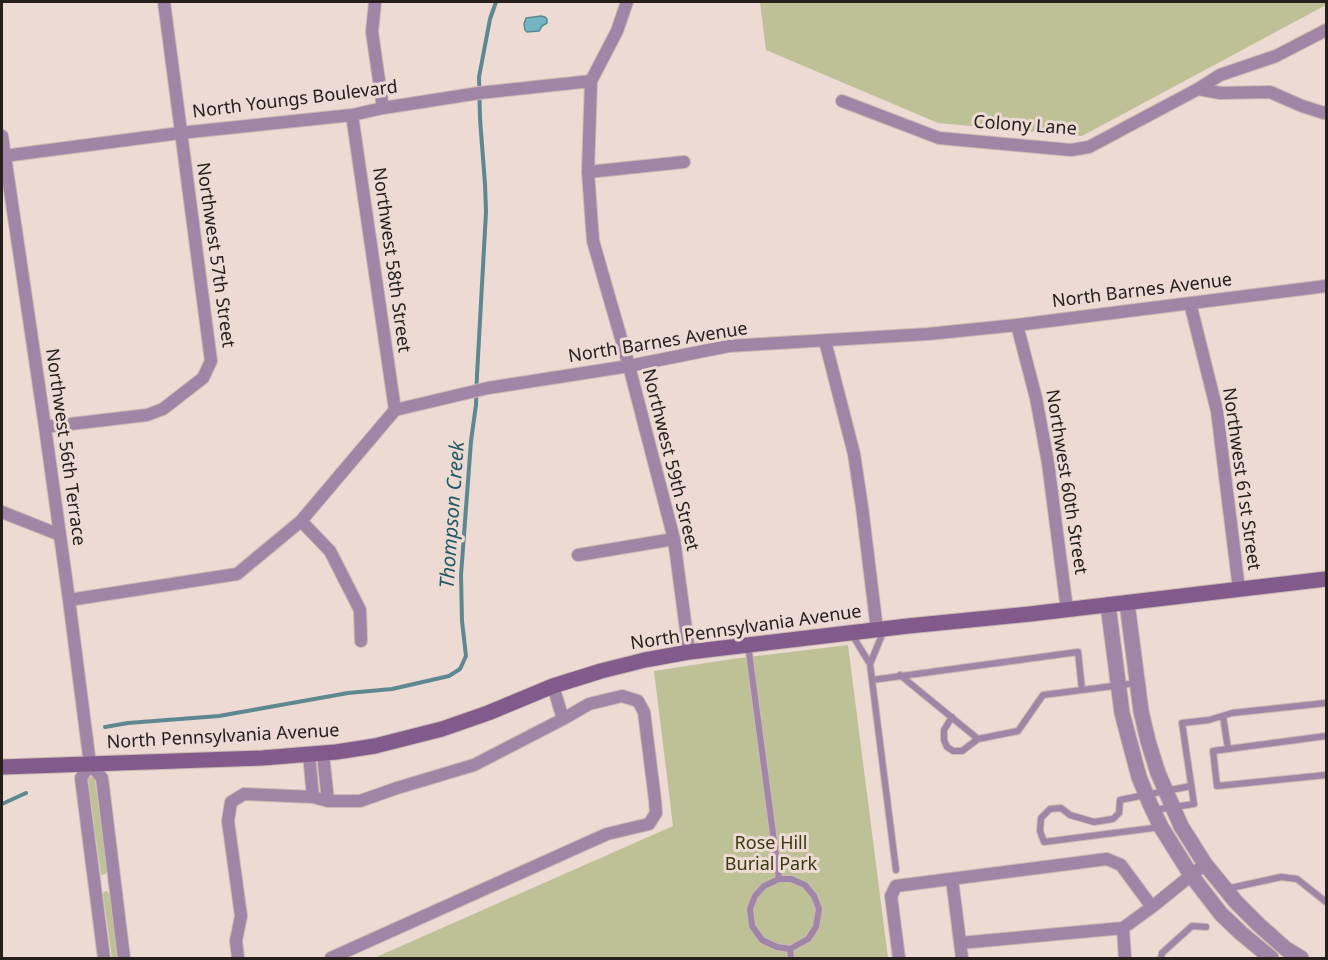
<!DOCTYPE html>
<style>
body{margin:0}
#map{position:relative;width:1328px;height:960px;overflow:hidden;background:#ecdad3;font-family:"Noto Sans",sans-serif}
canvas{display:block}
.frame{position:absolute;inset:0;border:3px solid #26201d;pointer-events:none}
</style>
<div id="map">
<canvas width="1328" height="960"></canvas>
<div class="frame"></div>
</div>
<script>
const g = document.querySelector('canvas').getContext('2d');
g.lineJoin = 'round';
function fill(path, color) { g.fillStyle = color; g.fill(path, 'evenodd'); }
const shape = rows => new Path2D(rows.map(r => 'M' + r).join(''));
function strokePath(path, color, width, dash) { g.strokeStyle = color; g.lineWidth = width; g.lineCap = dash ? 'butt' : 'round'; g.setLineDash(dash || []); g.stroke(path); }
function write(font, color, halo, rows, align = 'center') {
  g.font = font + ' "Noto Sans",sans-serif'; g.lineWidth = 6; g.setLineDash([]); g.textBaseline = 'middle'; g.strokeStyle = halo; g.fillStyle = color; for (const [text, x, y, turn = 0] of rows) {
    g.save(); g.translate(x, y); g.rotate((+turn || 0) * Math.PI / 180); g.textAlign = isNaN(turn) ? turn : align; if (halo) g.strokeText(text, 0, 0); g.fillText(text, 0, 0); g.restore();
  }
}
fill(shape([
 [760,2,1326,2,1326,5,1082,136,938,123,766,50],
 [848,645,888,958,374,958,673,826,654,671,732,659],
 [90,777,94,777,95,780,107,871,105,874,101,875,88,780],
 [107,891,109,894,118,958,112,958,103,894,104,892]
]), '#bec096');
const water = shape([
 [541,16,545,17,547,19,547,23,542,26,539,31,527,32,525,30,524,24,526,18,541,16]
]);
fill(water, '#74b5c4');
strokePath(water, '#5d8892', 1.5);
strokePath(shape([
 [105,727,128,723,219,716,348,693,392,689,449,676,460,669,466,656,462,621,461,575,471,441,476,405,477,375,486,212,485,184,480,119,479,77,490,19,496,2],
 [2,804,26,793]
]), '#5d8892', 4);
const service = shape([
 [851,633,870,664,884,630],
 [748,645,779,879],
 [870,664,872,680,1078,652,1082,690],
 [900,675,978,739],
 [872,680,896,870],
 [1223,716,1228,749,1213,751,1217,786,1326,775],
 [952,717,944,730,944,740,947,747,953,751,962,751,978,739,1018,731,1043,695,1137,683],
 [1228,749,1326,736],
 [1154,810,1194,804,1182,723,1209,720,1232,713,1326,703],
 [1161,827,1044,842,1040,831,1041,818,1050,809,1061,808,1070,815,1094,822,1113,819,1119,813,1120,800,1191,786],
 [779,879,791,879,805,885,814,896,819,909,816,927,808,939,790,949,777,947,762,940,752,926,750,909,755,896,764,886,779,879],
 [1226,889,1281,877,1297,879,1326,902],
 [790,949,791,958],
 [1161,958,1162,953,1192,926,1206,927]
]);
const minor = shape([
 [375,2,372,32,383,108],
 [627,2,617,31,591,81,588,172,593,241,629,366,674,539,689,652],
 [1198,89,1220,93,1270,92,1302,106,1324,113,1326,112],
 [842,101,939,138,1071,150,1089,147,1198,89,1220,75,1276,56,1326,30],
 [352,115,395,410],
 [2,136,45,427,69,600,90,764,102,778,124,958],
 [4,156,180,133,352,115,383,108,479,93,591,81],
 [588,172,684,162],
 [1190,303,1217,411,1239,589],
 [1017,325,1036,398,1048,463,1067,610],
 [825,341,854,454,862,507,877,630],
 [45,427,147,415,163,409,203,378,211,361,164,2],
 [2,512,60,535],
 [301,521,330,551,360,610,361,641],
 [578,555,674,539],
 [69,600,237,574,301,521,395,410,488,388,629,366,729,346,928,334,1017,325,1326,286],
 [323,754,328,801],
 [309,755,313,797],
 [90,764,81,778,104,958],
 [952,879,962,958],
 [960,943,1123,928],
 [238,958,236,941,241,916,228,821,231,802,244,794,313,797,328,801,360,801,397,788,474,765,563,719],
 [331,958,607,834,649,824,656,813,655,800,644,712,638,701,622,696,589,704,563,719,553,686],
 [899,958,891,896,896,886,1107,859,1121,865,1152,907],
 [1125,958,1123,928,1152,907,1205,864]
]);
const tertiary = shape([
 [1127,603,1141,711,1148,741,1158,773,1181,826,1205,864,1236,902,1259,925,1286,949,1301,958],
 [1108,605,1122,713,1139,777,1150,804,1161,827,1191,875,1221,914,1241,933,1271,958]
]);
const secondary = shape([
 [2,767,262,758,336,752,375,746,442,729,488,713,553,686,601,671,645,660,689,652,908,626,1030,614,1326,579]
]);
strokePath(service, '#c8b9b2', 8);
strokePath(minor, '#c8b9b2', 14);
strokePath(tertiary, '#c8b9b2', 17);
strokePath(secondary, '#c8b9b2', 17);
strokePath(service, '#a185a7', 6);
strokePath(minor, '#a185a7', 12);
strokePath(tertiary, '#a185a7', 15);
strokePath(secondary, '#825a8b', 15);
write('18px', '#26201d', '#ecdad3', [
 ["North Youngs Boulevard",295,100,-7],
 ["Colony Lane",1025,126,4],
 ["Northwest 57th Street",215,255,82],
 ["Northwest 58th Street",391,260,82],
 ["North Barnes Avenue",1142,291,-7],
 ["North Barnes Avenue",658,343,-9],
 ["Northwest 56th Terrace",65,447,82],
 ["Northwest 59th Street",670,460,76],
 ["Northwest 61st Street",1241,479,82],
 ["Northwest 60th Street",1066,482,81],
 ["North Pennsylvania Avenue",746,628,-8],
 ["North Pennsylvania Avenue",223,737,-3]
]);
write('18px', '#393a11', '#ecdad3', [
 ["Rose Hill",771,844],
 ["Burial Park",771,865]
]);
write('italic 20px', '#245a65', '#ecdad3', [
 ["Thompson Creek",453,515,-86]
]);
</script>
